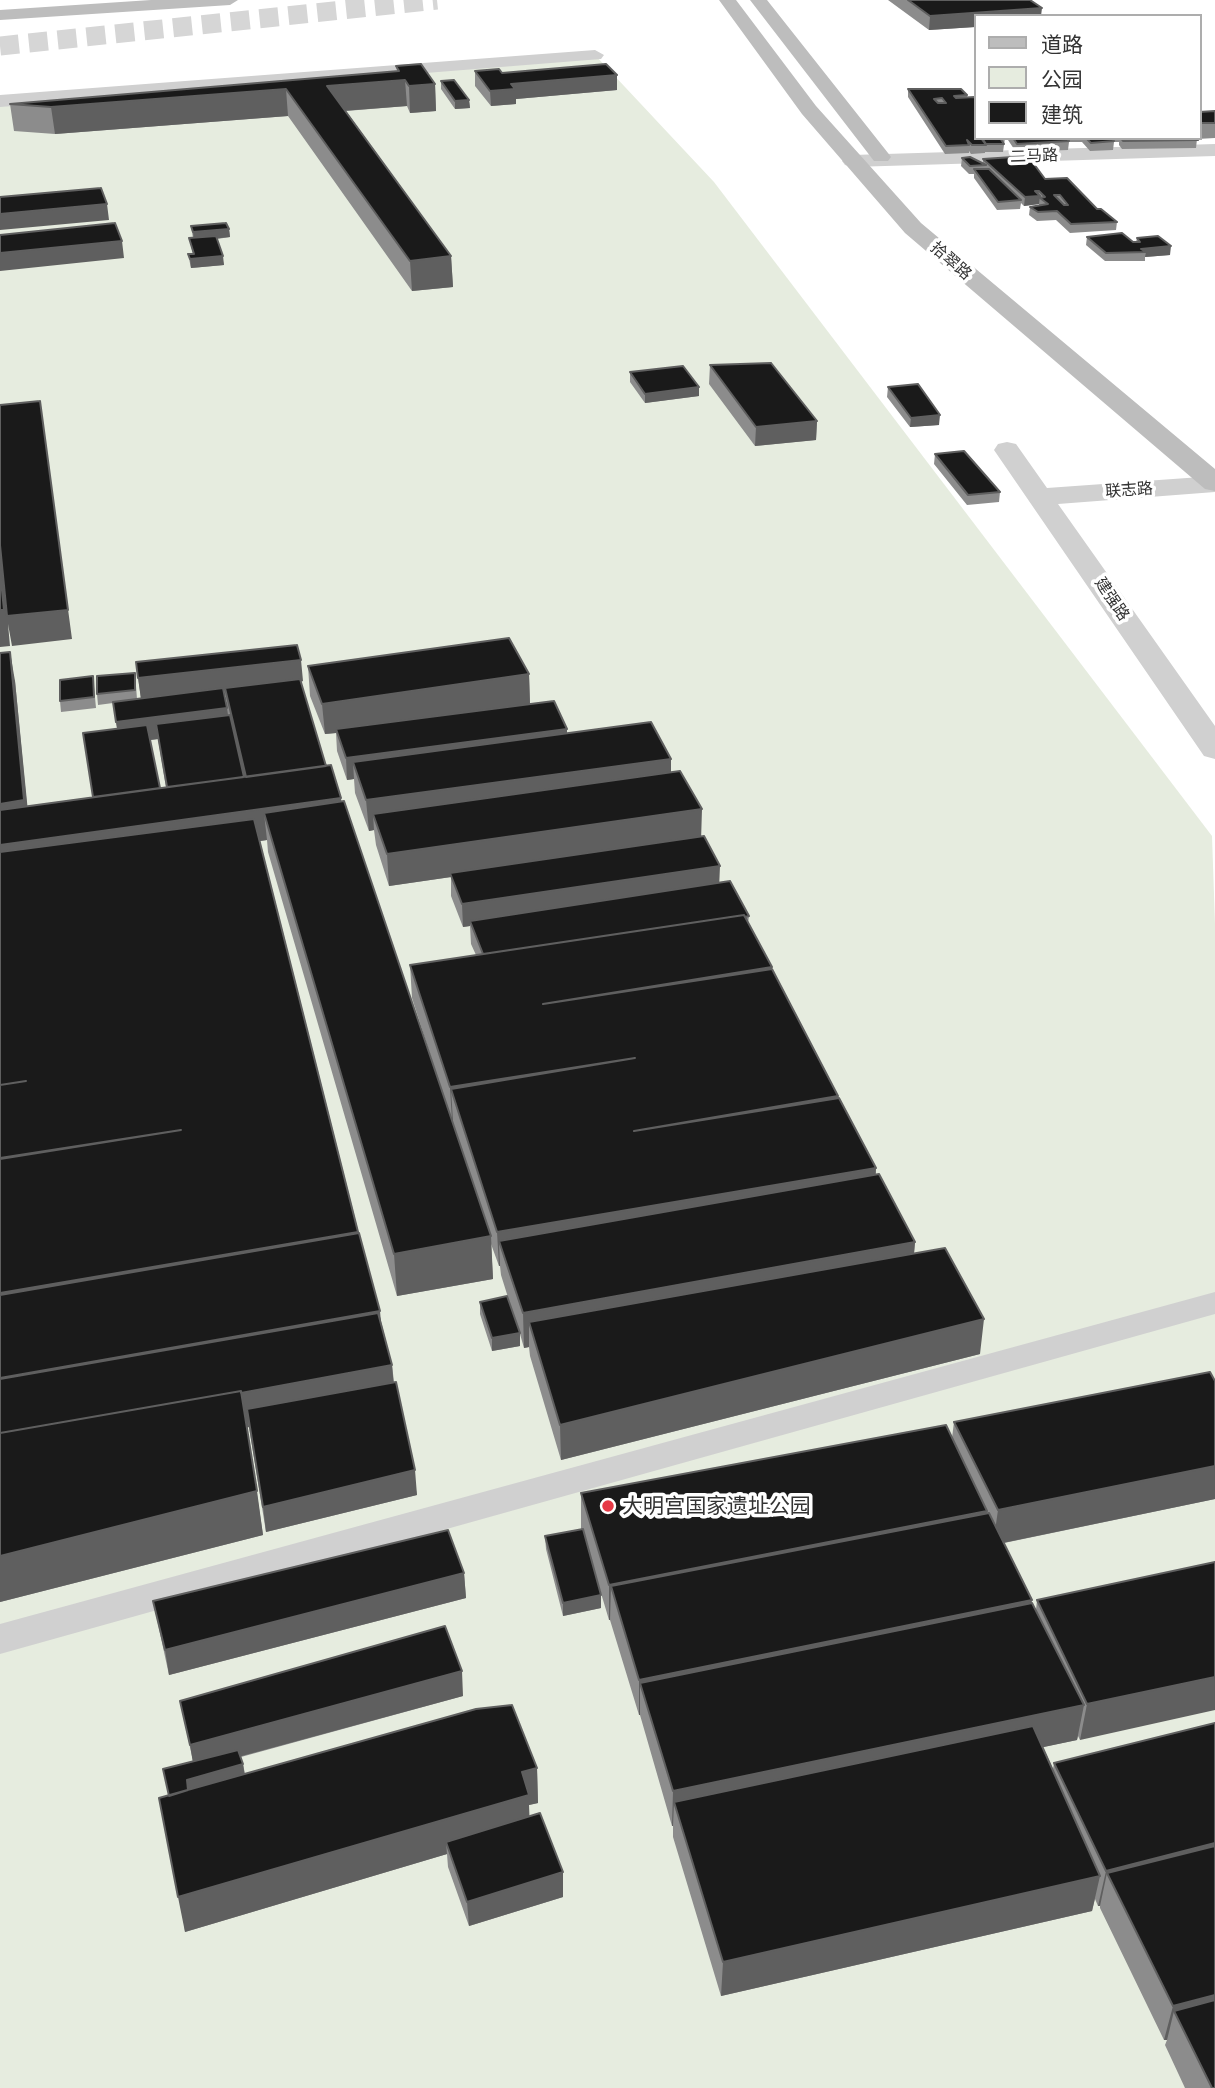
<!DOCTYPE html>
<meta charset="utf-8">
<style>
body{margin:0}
#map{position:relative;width:1215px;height:2088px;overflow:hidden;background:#fff;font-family:"Golos Text","Noto Sans SC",sans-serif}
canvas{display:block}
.legend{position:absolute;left:974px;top:14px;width:228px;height:126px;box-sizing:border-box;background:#fff;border:2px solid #adadad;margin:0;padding:9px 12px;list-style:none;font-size:21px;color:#333}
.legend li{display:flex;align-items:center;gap:14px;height:35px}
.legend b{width:35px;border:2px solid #adadad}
</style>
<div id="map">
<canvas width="1215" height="2088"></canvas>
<ul class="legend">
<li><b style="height:9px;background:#bdbdbd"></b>道路</li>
<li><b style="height:19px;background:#e6ecdf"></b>公园</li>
<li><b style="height:19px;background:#1a1a1a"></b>建筑</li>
</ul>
</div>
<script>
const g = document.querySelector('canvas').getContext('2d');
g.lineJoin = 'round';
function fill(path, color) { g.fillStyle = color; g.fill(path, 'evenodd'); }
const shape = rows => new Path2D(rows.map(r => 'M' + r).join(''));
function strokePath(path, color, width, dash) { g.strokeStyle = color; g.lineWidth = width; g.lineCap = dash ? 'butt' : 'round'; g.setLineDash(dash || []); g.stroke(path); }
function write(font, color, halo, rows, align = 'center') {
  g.font = font + ' "Golos Text","Noto Sans SC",sans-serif'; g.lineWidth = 7; g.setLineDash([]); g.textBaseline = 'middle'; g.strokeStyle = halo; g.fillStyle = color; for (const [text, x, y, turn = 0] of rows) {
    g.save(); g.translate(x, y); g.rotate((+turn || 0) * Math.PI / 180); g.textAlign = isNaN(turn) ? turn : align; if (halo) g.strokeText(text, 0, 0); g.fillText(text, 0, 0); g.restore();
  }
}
fill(shape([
 [595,55,714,182,1212,836,1215,924,1215,2088,0,2088,0,100]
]), '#e6ecdf');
strokePath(shape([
 [0,46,437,0]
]), '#d6d6d6', 19, [19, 10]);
fill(shape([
 [1215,1292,1215,1314,0,1654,0,1624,1215,1292]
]), '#d0d0d0');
fill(shape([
 [595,50,604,55,601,59,0,107,0,95,595,50],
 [1215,144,1215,156,852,167,845,165,842,161,845,157,852,155,1215,144],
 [1007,442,1016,444,1047,488,1215,476,1215,492,1058,504,1215,726,1215,759,1204,756,994,450,998,444,1007,442]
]), '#d0d0d0');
fill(shape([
 [151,0,238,0,230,5,0,20,0,10,151,0],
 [719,0,736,0,816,106,921,223,1215,469,1215,491,1205,489,905,233,802,114,719,0],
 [750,0,767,0,888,153,891,157,888,161,874,161,750,0]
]), '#bdbdbd');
fill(shape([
 [888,0,1030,0,975,16,975,27,929,30],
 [396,66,435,84,436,111,410,113,407,106,346,111,451,256,453,287,412,291,288,116,55,134,14,131,10,104,397,71],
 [475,71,617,90,516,99,516,104,491,106,475,86],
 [441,81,469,100,470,108,455,109,441,89],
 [908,89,967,95,975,138,1006,138,1005,138,1003,152,985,152,985,153,971,154,969,151,969,153,945,154,908,97],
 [1215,111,1215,138,1197,139,1196,148,1122,149,1119,145,1119,142,1114,142,1113,150,1090,151,1082,142,1069,142,1068,150,1016,152,1008,140,1008,138,1199,138,1199,112],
 [962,158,983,164,983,159,1045,179,1117,222,1116,230,1070,233,1056,220,1037,221,1029,215,1030,207,1039,206,1039,204,1024,206,1021,203,1020,209,997,210,974,178,974,174,969,174,961,166],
 [191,226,229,229,230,237,217,239,224,265,191,268,188,254,193,254,189,238,193,238],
 [1087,237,1133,242,1136,242,1137,238,1170,255,1145,257,1145,261,1105,261,1086,245],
 [710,365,817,421,816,440,755,446,709,384],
 [630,372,699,396,645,403,630,382],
 [888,387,939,425,910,427,887,397],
 [935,454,1000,492,999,502,967,505,934,464],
 [0,653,15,681,27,806,93,797,117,729,113,703,98,705,97,694,135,673,137,699,141,699,136,662,303,681,301,682,326,766,341,802,445,1101,412,998,410,965,476,955,471,944,470,926,463,927,451,896,451,877,389,886,376,845,374,830,369,831,355,793,354,779,347,780,337,751,336,733,325,734,310,696,308,666,529,674,530,704,567,733,671,759,671,772,701,837,719,883,749,916,748,923,838,1096,837,1098,876,1168,876,1175,915,1242,914,1254,980,1354,561,1460,530,1356,529,1347,524,1348,520,1334,520,1346,492,1351,480,1314,480,1302,511,1307,501,1275,500,1266,499,1266,491,1244,493,1279,397,1296,268,852,267,840,260,841,392,1365,394,1382,417,1495,266,1532,249,1427,247,1428,263,1535,0,1602],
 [223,690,225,690,227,705],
 [158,739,166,787,160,788,150,740],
 [93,676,96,708,61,712,60,701],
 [954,1422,1215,1499,1004,1543,1032,1600,1031,1603,1036,1610,1037,1600,1215,1562,1080,1740,1078,1736,1077,1740,1043,1747,1053,1769,1054,1763,1215,2088,1185,2088,1165,2045,1167,2040,1164,2040,1100,1908,1100,1906,1098,1906,1095,1899,1092,1911,721,1996,673,1837,673,1826,672,1826,640,1715,639,1715,610,1620,609,1620,598,1583,601,1608,563,1616,546,1549,545,1536,581,1529,581,1493,952,1438],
 [464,1573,466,1598,169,1675,153,1601],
 [463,1696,241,1757,243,1764,245,1774,537,1768,538,1803,529,1805,529,1816,563,1872,563,1897,469,1926,448,1867,447,1854,185,1932,169,1796,193,1761,180,1701]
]), '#8c8c8c');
fill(shape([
 [1042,8,1041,16,975,16,975,27,929,30,930,16],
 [617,75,617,90,516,99,516,104,491,106,490,91,511,84],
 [405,80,407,106,329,112,327,86],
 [435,84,436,111,410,113,409,86],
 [286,89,288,116,55,134,51,107],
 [469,100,470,108,455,109,455,101],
 [1035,191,1039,191,1038,196,1040,196,1039,204,1024,206,1025,197],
 [107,204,109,220,0,230,0,214],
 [229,229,230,237,194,241,193,232],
 [122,241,124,258,0,271,0,253],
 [1171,246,1170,255,1145,257,1146,252,1141,249],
 [223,256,224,265,191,268,190,259],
 [451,256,453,287,412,291,410,261],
 [699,387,699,396,645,403,645,394],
 [40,401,72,639,12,646,8,624,10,646,0,647,0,543],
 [940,415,939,425,910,427,911,418],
 [817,421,816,440,755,446,756,427],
 [10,652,15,681,30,832,0,836,0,804],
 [301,660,303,681,141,699,138,678],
 [529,674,530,704,336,729,336,733,325,734,322,704],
 [227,708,230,729,156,724,158,739,120,744,116,722],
 [567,729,567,750,353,762,354,779,347,780,346,758],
 [671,759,671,789,373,814,374,830,369,831,366,800],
 [341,798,344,830,264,813,267,840,0,878,0,845],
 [702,809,701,841,450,873,451,877,389,886,387,854],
 [720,866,719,889,470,921,470,926,463,927,462,904],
 [772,967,770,1000,543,1004],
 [635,1058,451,1089,453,1121,452,1121,450,1087],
 [838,1096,835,1130,634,1131],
 [876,1168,873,1202,499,1241,500,1266,499,1266,497,1232],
 [358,1232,361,1266,0,1329,0,1293],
 [491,1236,493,1279,397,1296,394,1254],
 [915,1242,912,1276,529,1322,529,1347,524,1348,523,1313],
 [380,1311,383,1346,0,1378],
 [984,1319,980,1354,561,1460,560,1425],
 [520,1333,520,1346,492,1351,492,1338],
 [392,1365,395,1400,247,1409,249,1427,0,1473,0,1437],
 [1215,1466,1215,1499,993,1545,998,1510],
 [415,1470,417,1495,266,1532,263,1507],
 [257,1491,263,1535,0,1602,0,1556],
 [987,1511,982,1546,611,1586,610,1620,609,1620,609,1585],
 [464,1573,466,1598,169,1675,165,1650],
 [601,1595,601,1608,563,1616,563,1603],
 [1032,1600,1026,1635,640,1683,640,1715,639,1715,639,1680],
 [462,1671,463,1696,194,1769,190,1745],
 [1215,1677,1215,1710,1080,1740,1087,1704],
 [1084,1705,1077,1740,681,1824,674,1802,673,1826,672,1826,673,1791],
 [243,1764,245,1777,189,1793,187,1780],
 [537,1768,538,1803,529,1805,530,1830,446,1842,447,1854,185,1932,178,1897,522,1772],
 [1215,1843,1215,1876,1107,1873,1100,1906,1098,1906,1106,1871],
 [563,1872,563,1897,469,1926,467,1902],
 [1100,1876,1092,1911,721,1996,723,1962],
 [1215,1995,1215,2026,1174,2011,1167,2040,1164,2040,1173,2006]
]), '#5f5f5f');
const building = shape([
 [908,0,1030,0,1042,8,930,16,908,0],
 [421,64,435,84,409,86,405,80,327,86,451,256,410,261,286,89,51,107,10,104,399,71,396,66,421,64],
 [606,64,617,75,511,84,515,89,490,91,475,71,499,69,502,73,606,64],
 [454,80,469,100,455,101,441,81,454,80],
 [908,89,961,89,967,95,954,96,956,98,975,97,975,138,981,138,986,145,972,145,967,140,969,145,946,146,908,89],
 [942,98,946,103,938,103,934,99,942,98],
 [1215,111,1215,123,1199,123,1199,112,1215,111],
 [982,138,1000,138,1004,144,986,144,982,138],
 [1013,138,1067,138,1069,141,1017,144,1013,138],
 [1086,138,1112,138,1114,141,1091,143,1086,138],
 [1121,138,1197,138,1198,140,1123,141,1121,138],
 [1028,156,1045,179,1067,178,1097,209,1101,209,1117,222,1071,224,1057,211,1038,212,1030,207,1048,204,1040,198,1045,197,1039,191,1035,191,1040,196,1025,197,983,159,1028,156],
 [1054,195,1060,195,1068,205,1064,205,1054,195],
 [970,157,986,165,970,166,962,158,970,157],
 [974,169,989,169,1021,200,998,202,974,169],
 [101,188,107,204,0,214,0,197,101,188],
 [115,223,122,241,0,253,0,235,115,223],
 [226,223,229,229,193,232,191,226,226,223],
 [1122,233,1133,242,1140,242,1137,238,1158,236,1171,246,1141,249,1146,252,1106,253,1087,237,1122,233],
 [216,236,223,256,190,259,188,254,194,254,189,238,216,236],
 [771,363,817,421,756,427,710,365,771,363],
 [683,366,699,387,645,394,630,372,683,366],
 [918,384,940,415,911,418,888,387,918,384],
 [40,401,68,610,7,616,0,545,0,405,40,401],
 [964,451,1000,492,968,495,935,454,964,451],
 [0,571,4,610,0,610,0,571],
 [509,638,529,674,322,704,308,666,509,638],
 [297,645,301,660,138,678,136,662,297,645],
 [10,652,24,800,0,804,0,653,10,652],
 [135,673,135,690,97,694,97,676,135,673],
 [93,676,94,697,60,701,60,680,93,676],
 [300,679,326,766,246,777,225,688,300,679],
 [223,688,227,708,116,722,113,702,223,688],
 [554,701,567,729,346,758,336,729,554,701],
 [230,715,244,777,167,787,156,724,230,715],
 [651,722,671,759,366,800,353,762,651,722],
 [147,725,160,788,93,797,83,733,147,725],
 [331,765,341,798,0,845,0,810,331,765],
 [680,771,702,809,387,854,373,814,680,771],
 [344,801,491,1236,394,1254,264,813,344,801],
 [254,819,358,1232,0,1293,0,1159,181,1130,0,1158,0,1085,26,1081,0,1085,0,852,254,819],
 [704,836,720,866,462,904,450,873,704,836],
 [730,881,749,916,745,917,744,915,483,954,470,921,730,881],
 [744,915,772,967,543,1004,772,969,838,1096,634,1131,839,1098,876,1168,497,1232,451,1089,635,1058,450,1087,410,965,744,915],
 [879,1174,915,1242,523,1313,499,1241,879,1174],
 [359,1233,380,1311,0,1378,0,1295,359,1233],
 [945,1248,984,1319,560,1425,529,1322,945,1248],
 [507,1296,520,1333,492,1338,480,1302,507,1296],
 [378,1313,392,1365,241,1393,241,1391,0,1433,0,1379,378,1313],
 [1210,1372,1215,1381,1215,1466,998,1510,954,1422,1210,1372],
 [396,1382,415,1470,263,1507,247,1409,396,1382],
 [241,1391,257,1491,0,1556,0,1433,241,1391],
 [946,1425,987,1511,609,1585,581,1493,946,1425],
 [989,1513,1032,1600,639,1680,611,1586,989,1513],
 [583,1529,601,1595,563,1603,545,1536,583,1529],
 [448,1530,464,1573,165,1650,153,1601,448,1530],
 [1215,1562,1215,1677,1087,1704,1037,1600,1215,1562],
 [1032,1603,1084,1705,673,1791,640,1683,1032,1603],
 [445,1626,462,1671,190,1745,180,1701,445,1626],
 [512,1705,537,1768,522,1772,529,1795,178,1897,159,1798,476,1709,512,1705],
 [1215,1723,1215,1843,1106,1871,1054,1763,1215,1723],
 [1033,1726,1100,1876,723,1962,674,1802,1033,1726],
 [238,1750,243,1764,187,1780,188,1790,169,1796,163,1769,238,1750],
 [540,1813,563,1872,467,1902,446,1842,540,1813],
 [1215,1846,1215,1995,1173,2006,1107,1873,1215,1846],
 [1215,2000,1215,2088,1212,2088,1174,2011,1215,2000]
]);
fill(building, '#1a1a1a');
strokePath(building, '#5f5f5f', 2);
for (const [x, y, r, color] of [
 [608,1506,7,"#e63946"]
]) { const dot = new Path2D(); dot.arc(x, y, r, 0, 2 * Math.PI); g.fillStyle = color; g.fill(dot); strokePath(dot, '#fff', 2.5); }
write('16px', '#333', '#fff', [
 ["二马路",1034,156,-2],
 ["拾翠路",951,261,41],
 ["联志路",1129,490,-4],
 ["建强路",1112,599,56]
]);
write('21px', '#333', '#fff', [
 ["大明宫国家遗址公园",622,1506]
], 'left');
</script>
